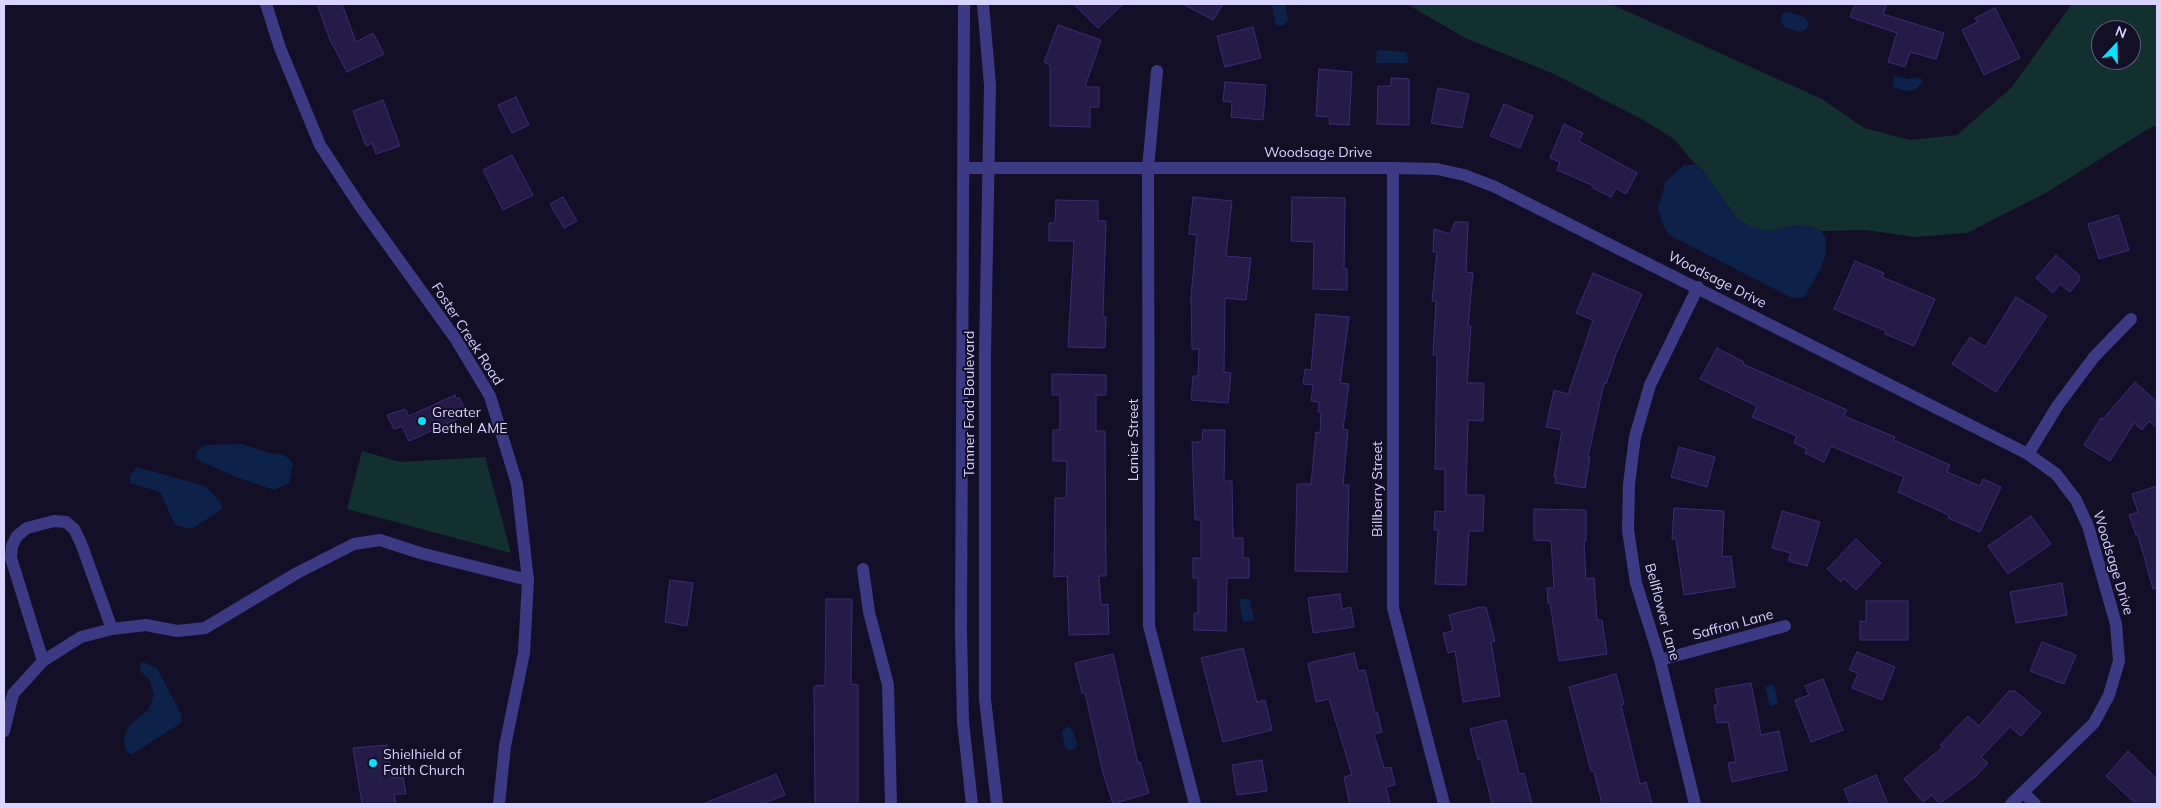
<!DOCTYPE html>
<style>
body{margin:0}
#map{position:relative;width:2161px;height:808px;overflow:hidden;background:#130f26;font-family:Mulish,sans-serif}
canvas{display:block}
.frame{position:absolute;inset:0;border:5px solid #d9d4ff;pointer-events:none}
.north{position:absolute;left:2091px;top:20px;width:50px;height:50px;box-sizing:border-box;background:#130f26;border:1px solid #625e7d;border-radius:50%;rotate:21deg;font-size:14px;font-weight:700;line-height:20px;text-align:center;color:#d9d4ff}
.north::after{content:'';display:block;margin:auto;width:18px;height:22px;background:#00e5ff;clip-path:polygon(50% 0,100% 100%,50% 72%,0 100%)}
</style>
<div id="map">
<canvas width="2161" height="808"></canvas>
<div class="frame"></div>
<div class="north">N</div>
</div>
<script>
const g = document.querySelector('canvas').getContext('2d');
g.lineJoin = 'round';
function fill(path, color) { g.fillStyle = color; g.fill(path, 'evenodd'); }
const shape = rows => new Path2D(rows.map(r => 'M' + r).join(''));
function strokePath(path, color, width, dash) { g.strokeStyle = color; g.lineWidth = width; g.lineCap = dash ? 'butt' : 'round'; g.setLineDash(dash || []); g.stroke(path); }
function write(font, color, halo, rows, align = 'center') {
  g.font = font + ' Mulish,sans-serif'; g.lineWidth = 4; g.setLineDash([]); g.textBaseline = 'middle'; g.strokeStyle = halo; g.fillStyle = color; for (const [text, x, y, turn = 0] of rows) {
    g.save(); g.translate(x, y); g.rotate((+turn || 0) * Math.PI / 180); g.textAlign = isNaN(turn) ? turn : align; if (halo) g.strokeText(text, 0, 0); g.fillText(text, 0, 0); g.restore();
  }
}
fill(shape([
 [1407,4,1611,4,1822,99,1864,128,1910,140,1957,135,2011,88,2072,4,2157,4,2157,126,2153,126,2044,194,1967,233,1915,237,1866,230,1821,231,1809,226,1771,231,1760,230,1748,226,1736,217,1703,171,1696,165,1674,139,1643,120,1554,74,1465,38],
 [2101,30,2131,30,2131,60,2101,60],
 [362,451,400,462,485,457,511,553,347,509]
]), '#12302f');
fill(shape([
 [1272,4,1285,4,1288,20,1284,25,1278,26,1275,23],
 [1789,12,1804,17,1809,23,1806,29,1800,32,1784,27,1780,20,1782,14],
 [1377,50,1407,52,1408,63,1376,63],
 [1896,76,1908,79,1920,77,1923,82,1915,90,1904,91,1893,87,1893,79],
 [1684,165,1696,165,1703,171,1736,217,1748,226,1771,231,1797,225,1809,226,1821,231,1826,238,1826,253,1820,270,1804,297,1792,298,1669,235,1662,223,1658,207,1666,181],
 [242,444,269,453,281,454,290,459,293,464,289,483,274,490,233,476,196,459,197,451,204,445],
 [137,467,205,486,220,501,222,509,192,529,175,525,160,492,130,483,130,475],
 [1239,599,1250,599,1254,621,1243,622],
 [141,661,157,668,182,716,181,723,131,755,125,749,124,736,129,726,149,709,154,694,149,679,140,671],
 [1774,684,1778,704,1770,706,1765,687],
 [1069,726,1074,732,1077,746,1074,750,1067,750,1064,744,1062,731]
]), '#0c2248');
const building = shape([
 [317,4,342,4,356,42,373,33,384,54,347,72,330,40,317,4],
 [1074,4,1123,4,1098,28,1074,4],
 [1183,4,1223,4,1213,20,1183,4],
 [1855,4,1887,4,1883,14,1944,33,1936,59,1910,52,1905,67,1888,62,1897,33,1850,17,1855,4],
 [1995,8,2020,58,1984,75,1962,30,1977,22,1975,18,1995,8],
 [1058,25,1101,40,1085,87,1099,87,1099,107,1090,107,1090,127,1050,126,1050,65,1044,62,1058,25],
 [1253,27,1261,58,1225,67,1217,36,1253,27],
 [1319,69,1352,72,1349,125,1329,124,1330,117,1316,116,1319,69],
 [1391,78,1409,79,1409,125,1377,124,1378,86,1391,86,1391,78],
 [1225,82,1266,85,1263,120,1231,117,1232,102,1223,101,1225,82],
 [1438,88,1469,94,1462,128,1431,123,1438,88],
 [516,97,529,125,512,133,498,105,516,97],
 [383,100,400,146,376,154,372,143,366,146,353,111,383,100],
 [1504,104,1533,116,1520,148,1490,136,1504,104],
 [1564,124,1583,133,1579,141,1637,173,1626,194,1616,188,1611,197,1593,188,1594,186,1557,170,1560,162,1550,158,1564,124],
 [512,155,533,195,503,210,483,170,512,155],
 [563,197,577,221,564,228,550,204,563,197],
 [1193,197,1232,201,1226,256,1251,258,1246,300,1225,298,1224,372,1231,373,1228,403,1191,400,1193,376,1198,376,1199,349,1192,349,1191,295,1197,235,1189,234,1193,197],
 [1292,197,1345,198,1344,269,1347,269,1347,290,1313,289,1314,242,1291,241,1292,197],
 [1056,200,1098,201,1098,221,1106,221,1103,316,1106,317,1105,348,1068,347,1074,241,1049,241,1049,223,1055,223,1056,200],
 [2118,215,2129,250,2099,259,2088,224,2118,215],
 [1455,222,1468,222,1466,272,1473,273,1468,326,1471,326,1467,383,1484,383,1483,421,1468,420,1466,495,1484,495,1483,531,1469,531,1466,585,1435,584,1438,530,1434,530,1435,511,1445,512,1445,469,1435,469,1437,355,1433,355,1436,301,1432,301,1437,252,1433,252,1434,229,1450,234,1455,222],
 [2056,255,2079,275,2079,281,2070,292,2060,284,2053,293,2036,278,2056,255],
 [1855,261,1884,273,1882,277,1935,299,1914,346,1885,334,1886,331,1834,309,1855,261],
 [1593,273,1642,294,1616,354,1606,384,1604,383,1588,457,1590,457,1585,488,1555,483,1556,477,1554,477,1562,430,1546,427,1554,390,1568,394,1593,320,1576,313,1593,273],
 [2016,297,2047,316,1996,392,1952,364,1970,337,1985,347,2016,297],
 [1316,314,1349,317,1340,383,1349,384,1343,429,1348,430,1343,485,1349,485,1347,572,1295,571,1297,484,1311,484,1316,432,1320,433,1321,412,1318,412,1319,402,1311,401,1313,385,1303,384,1305,369,1311,370,1316,314],
 [1717,348,1744,362,1743,364,1847,410,1844,416,1895,437,1894,440,1950,465,1947,472,1980,486,1983,479,2001,487,1980,532,1948,518,1949,515,1898,492,1904,477,1831,446,1824,462,1805,453,1807,449,1794,443,1797,436,1752,417,1757,406,1700,379,1717,348],
 [1052,374,1106,375,1106,395,1096,395,1096,431,1105,431,1106,576,1099,576,1101,605,1108,604,1109,634,1069,635,1067,576,1054,577,1055,498,1066,498,1067,461,1053,461,1053,430,1060,430,1060,395,1052,395,1052,374],
 [2135,382,2157,402,2157,428,2149,421,2142,430,2134,423,2110,461,2084,445,2101,418,2103,419,2135,382],
 [455,395,456,399,459,397,466,411,463,412,464,416,409,441,402,426,394,429,387,415,405,409,409,416,455,395],
 [1203,430,1225,430,1224,481,1232,481,1233,538,1243,538,1243,558,1249,558,1249,578,1227,578,1226,631,1194,630,1194,613,1198,613,1198,578,1193,578,1193,558,1201,558,1201,520,1195,520,1192,442,1202,442,1203,430],
 [1679,447,1715,457,1707,487,1671,477,1679,447],
 [2157,486,2157,588,2153,589,2138,535,2136,535,2129,515,2138,512,2132,494,2157,486],
 [1674,508,1724,511,1722,557,1731,556,1735,587,1684,595,1676,539,1672,539,1674,508],
 [1534,509,1586,510,1586,541,1584,541,1586,579,1594,578,1597,620,1602,620,1607,654,1559,661,1550,603,1548,603,1547,588,1554,588,1551,541,1534,540,1534,509],
 [1782,511,1820,522,1807,566,1788,561,1791,553,1772,548,1782,511],
 [2031,516,2051,544,2008,574,1988,546,2031,516],
 [1856,539,1881,563,1856,590,1844,578,1841,582,1827,569,1856,539],
 [670,580,693,583,687,626,665,622,670,580],
 [2062,583,2067,615,2016,623,2010,592,2062,583],
 [1340,594,1342,609,1351,607,1354,627,1313,633,1308,598,1340,594],
 [826,599,852,599,851,684,858,685,858,804,815,804,814,686,825,685,826,599],
 [1866,601,1908,601,1908,640,1860,640,1860,621,1866,622,1866,601],
 [1480,607,1486,607,1495,641,1491,642,1500,696,1463,702,1455,651,1448,653,1443,633,1453,631,1449,615,1480,607],
 [2042,642,2076,655,2064,684,2030,671,2042,642],
 [1243,648,1257,702,1265,700,1272,730,1223,742,1201,658,1243,648],
 [1857,652,1895,667,1882,700,1852,688,1858,673,1849,670,1857,652],
 [1354,653,1358,671,1365,670,1375,713,1377,712,1382,732,1374,734,1384,768,1391,767,1395,785,1386,787,1390,804,1350,804,1344,777,1352,775,1329,699,1316,702,1308,663,1354,653],
 [1113,654,1138,763,1140,762,1149,793,1113,804,1103,773,1085,693,1082,693,1075,663,1113,654],
 [1616,674,1624,704,1621,705,1640,784,1646,782,1652,804,1602,804,1594,771,1591,771,1569,687,1616,674],
 [1823,679,1843,730,1811,742,1795,700,1809,695,1805,686,1823,679],
 [1751,683,1761,735,1779,731,1787,770,1732,782,1728,763,1736,762,1728,722,1717,723,1714,705,1718,705,1715,689,1751,683],
 [2009,691,2015,691,2041,713,2021,736,2010,727,1981,757,1988,763,1975,777,1939,804,1932,795,1923,802,1904,779,1943,747,1940,745,1968,716,1979,726,2009,691],
 [1506,720,1519,774,1524,773,1532,804,1492,804,1481,759,1478,760,1470,729,1506,720],
 [387,745,393,778,403,777,406,794,394,794,396,804,362,804,353,748,387,745],
 [2128,751,2157,779,2157,804,2136,804,2106,776,2128,751],
 [1262,760,1267,791,1237,795,1232,765,1262,760],
 [776,774,785,795,762,804,703,804,776,774],
 [1876,775,1888,804,1850,804,1844,789,1876,775]
]);
fill(building, '#241b47');
strokePath(building, '#3b2d73', 1);
strokePath(shape([
 [1157,71,1148,168,1149,626,1195,804],
 [964,168,1393,168,1437,169,1464,175,1493,186,2028,454,2056,474,2076,500,2088,526,2116,624,2119,661,2109,695,2094,723,2011,804],
 [1393,168,1393,608,1444,804],
 [2028,454,2058,405,2094,357,2131,319],
 [863,569,869,612,888,685,891,804],
 [1660,660,1785,626],
 [43,661,11,558,12,546,17,536,27,528,54,521,66,522,74,529,81,543,112,629],
 [4,731,13,694,43,661,81,637,112,629,146,625,177,631,205,628,297,573,354,544,380,540,420,553,528,580],
 [2024,793,2035,804],
 [1695,804,1660,660,1636,583,1628,530,1629,484,1635,437,1650,385,1698,287]
]), '#3d3a85', 12);
strokePath(shape([
 [266,4,280,48,320,145,360,206,455,338,490,396,517,484,528,580,524,653,505,746,499,804],
 [964,4,961,632,963,722,972,804],
 [983,4,990,85,985,355,985,699,997,804]
]), '#3d3a85', 12);
for (const [x, y, r, color] of [
 [422,421,5,"#00e5ff"],
 [373,763,5,"#00e5ff"]
]) { const dot = new Path2D(); dot.arc(x, y, r, 0, 2 * Math.PI); g.fillStyle = color; g.fill(dot); strokePath(dot, '#130f26', 2); }
write('14px', '#d9d4ff', '#130f26', [
 ["Woodsage Drive",1318,153],
 ["Woodsage Drive",1717,280,27],
 ["Foster Creek Road",467,334,57],
 ["Tanner Ford Boulevard",970,404,-90],
 ["Lanier Street",1134,440,-90],
 ["Billberry Street",1378,489,-90],
 ["Woodsage Drive",2113,563,73],
 ["Bellflower Lane",1662,612,75],
 ["Saffron Lane",1733,625,-15]
]);
write('14px', '#d9d4ff', '#130f26', [
 ["Greater",432,413],
 ["Bethel AME",432,429],
 ["Shielhield of",383,755],
 ["Faith Church",383,771]
], 'left');
</script>
